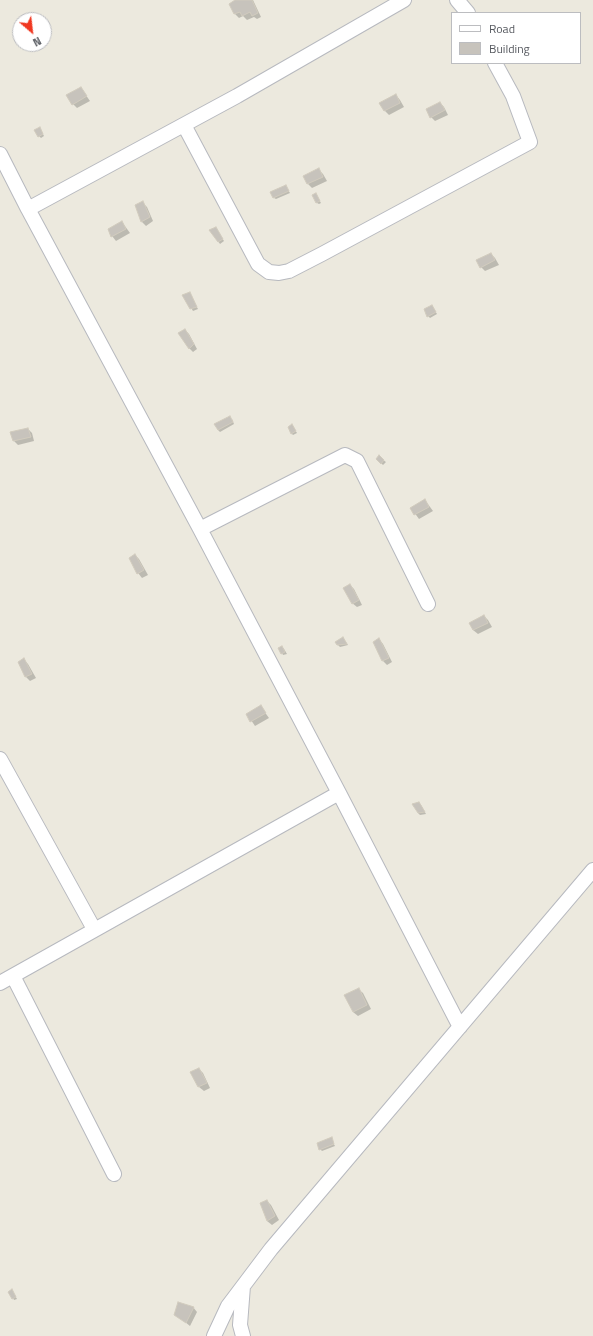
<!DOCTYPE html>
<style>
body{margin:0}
#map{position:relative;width:593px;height:1336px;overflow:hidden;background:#ece9de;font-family:"Titillium Web",sans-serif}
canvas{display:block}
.legend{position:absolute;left:451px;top:12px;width:130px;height:52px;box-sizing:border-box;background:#fff;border:1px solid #bcbdc0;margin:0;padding:5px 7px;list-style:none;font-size:12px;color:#585b61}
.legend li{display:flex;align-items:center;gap:8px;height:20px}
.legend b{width:20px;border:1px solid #bcbdc0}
.north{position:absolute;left:12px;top:12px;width:40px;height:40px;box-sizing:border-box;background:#fff;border:1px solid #bcbdc0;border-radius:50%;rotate:152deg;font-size:11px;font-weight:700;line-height:16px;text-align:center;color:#585b61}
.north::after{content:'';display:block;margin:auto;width:14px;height:18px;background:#f03821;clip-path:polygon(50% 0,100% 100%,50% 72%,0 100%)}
</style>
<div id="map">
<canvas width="593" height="1336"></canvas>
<ul class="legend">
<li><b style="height:5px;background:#fff"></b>Road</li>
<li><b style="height:11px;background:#c7c3bc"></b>Building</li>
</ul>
<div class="north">N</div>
</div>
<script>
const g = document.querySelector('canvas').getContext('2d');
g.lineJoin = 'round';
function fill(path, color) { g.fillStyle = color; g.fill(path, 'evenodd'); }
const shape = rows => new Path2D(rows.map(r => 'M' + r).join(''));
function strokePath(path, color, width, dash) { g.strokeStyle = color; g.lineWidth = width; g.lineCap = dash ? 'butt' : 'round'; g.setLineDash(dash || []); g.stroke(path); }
fill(shape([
 [238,0,253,0,261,17,257,19,254,17,247,20,243,16,239,18,235,14],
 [81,88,90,101,77,108,73,104],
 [396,95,400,100,404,107,389,115,385,111,381,103],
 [440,103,444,107,448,115,435,121,431,117],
 [40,128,44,136,41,138,39,136],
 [319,170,323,174,327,181,312,188,308,184],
 [287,188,290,193,276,199,274,198],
 [316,194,321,203,319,204,317,203],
 [142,202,147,207,153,221,146,226,142,222,136,206],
 [122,222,130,233,116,241,112,236],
 [216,228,224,241,220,244,211,231],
 [491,254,495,258,499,265,485,271,481,267],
 [184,296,191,296,198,309,193,311],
 [432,306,437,314,430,318,428,316],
 [185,330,189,334,197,349,193,352,189,348],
 [232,419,234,424,220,432,218,430,216,425],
 [292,425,297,433,293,435,291,433],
 [28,429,32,433,34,441,18,445,14,441],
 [379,457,386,462,383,465,377,459],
 [425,500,433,511,419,519,411,508],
 [135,555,139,559,148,575,142,578,138,573],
 [350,585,354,589,362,605,357,607,352,603],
 [484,616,488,620,492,627,478,634,473,630,470,623],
 [343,638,348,645,340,647,338,645],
 [379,639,383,644,392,662,387,665,383,661],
 [282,647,284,649,287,654,283,655,282,653],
 [24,660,28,664,36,678,30,681,26,677,19,662],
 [261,707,269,718,255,726,247,714],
 [419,803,421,805,426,814,420,815,418,813],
 [358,989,363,993,371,1009,358,1016,353,1012],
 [199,1069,203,1073,210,1088,204,1091,199,1087,192,1072],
 [331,1139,335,1146,322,1151,320,1149],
 [267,1201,271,1205,279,1220,272,1225,267,1221],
 [12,1290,17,1299,14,1300,13,1298],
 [193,1307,197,1312,190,1326,175,1314]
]), '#0003');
const building = shape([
 [235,0,252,0,258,13,252,16,250,12,242,16,240,12,234,14,229,4,235,0],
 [81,87,87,96,72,105,66,95,81,87],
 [396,94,400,103,384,111,379,103,396,94],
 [440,102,445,110,430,118,426,109,440,102],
 [40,127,43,134,38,137,34,130,40,127],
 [319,168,323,177,307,184,303,176,319,168],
 [286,185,289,191,273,198,270,192,286,185],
 [316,193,320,201,316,203,312,195,316,193],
 [143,201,150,217,141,222,135,205,143,201],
 [122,221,126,229,111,237,108,229,122,221],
 [216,227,223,239,218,242,209,230,216,227],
 [491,253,495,260,480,268,476,260,491,253],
 [190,292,197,307,190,309,182,295,190,292],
 [432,305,436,312,427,317,424,309,432,305],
 [185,329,194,344,189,349,178,333,185,329],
 [230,416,233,422,218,430,214,424,230,416],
 [292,424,296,431,291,434,288,427,292,424],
 [28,428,31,437,13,441,10,432,28,428],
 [379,455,384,460,381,464,376,459,379,455],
 [425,499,429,507,414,515,410,508,425,499],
 [135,554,144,570,137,574,129,558,135,554],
 [350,584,359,600,352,604,343,588,350,584],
 [484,615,488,623,473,630,469,623,484,615],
 [343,637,347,644,337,645,335,642,343,637],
 [379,638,389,658,382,661,373,642,379,638],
 [282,646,285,652,281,654,278,648,282,646],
 [24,658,32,674,25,677,18,662,24,658],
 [261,705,266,713,250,722,246,714,261,705],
 [419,802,425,812,418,813,412,804,419,802],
 [359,988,367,1005,353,1012,344,995,359,988],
 [199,1068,207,1083,198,1087,190,1072,199,1068],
 [332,1137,334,1144,319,1150,317,1143,332,1137],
 [267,1200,275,1216,267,1221,260,1203,267,1200],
 [12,1289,16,1297,12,1299,8,1292,12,1289],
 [178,1302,194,1307,186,1323,174,1315,178,1302]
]);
fill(building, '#c7c3bc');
strokePath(building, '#d1cbbd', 1);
const minor = shape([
 [457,0,468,13],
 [184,125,258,264,269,272,279,273,289,271,322,254,530,142,513,96,495,63],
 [0,154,28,209,200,529,339,793,460,1027],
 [28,209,237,96,404,0],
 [200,529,345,455,357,461,428,604],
 [0,759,94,929],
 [13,976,114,1174],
 [0,983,339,793],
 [243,1286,240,1325,243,1336],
 [214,1336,228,1306,271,1249,593,870]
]);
strokePath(minor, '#b7b9bf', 16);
strokePath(minor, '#fff', 14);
</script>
